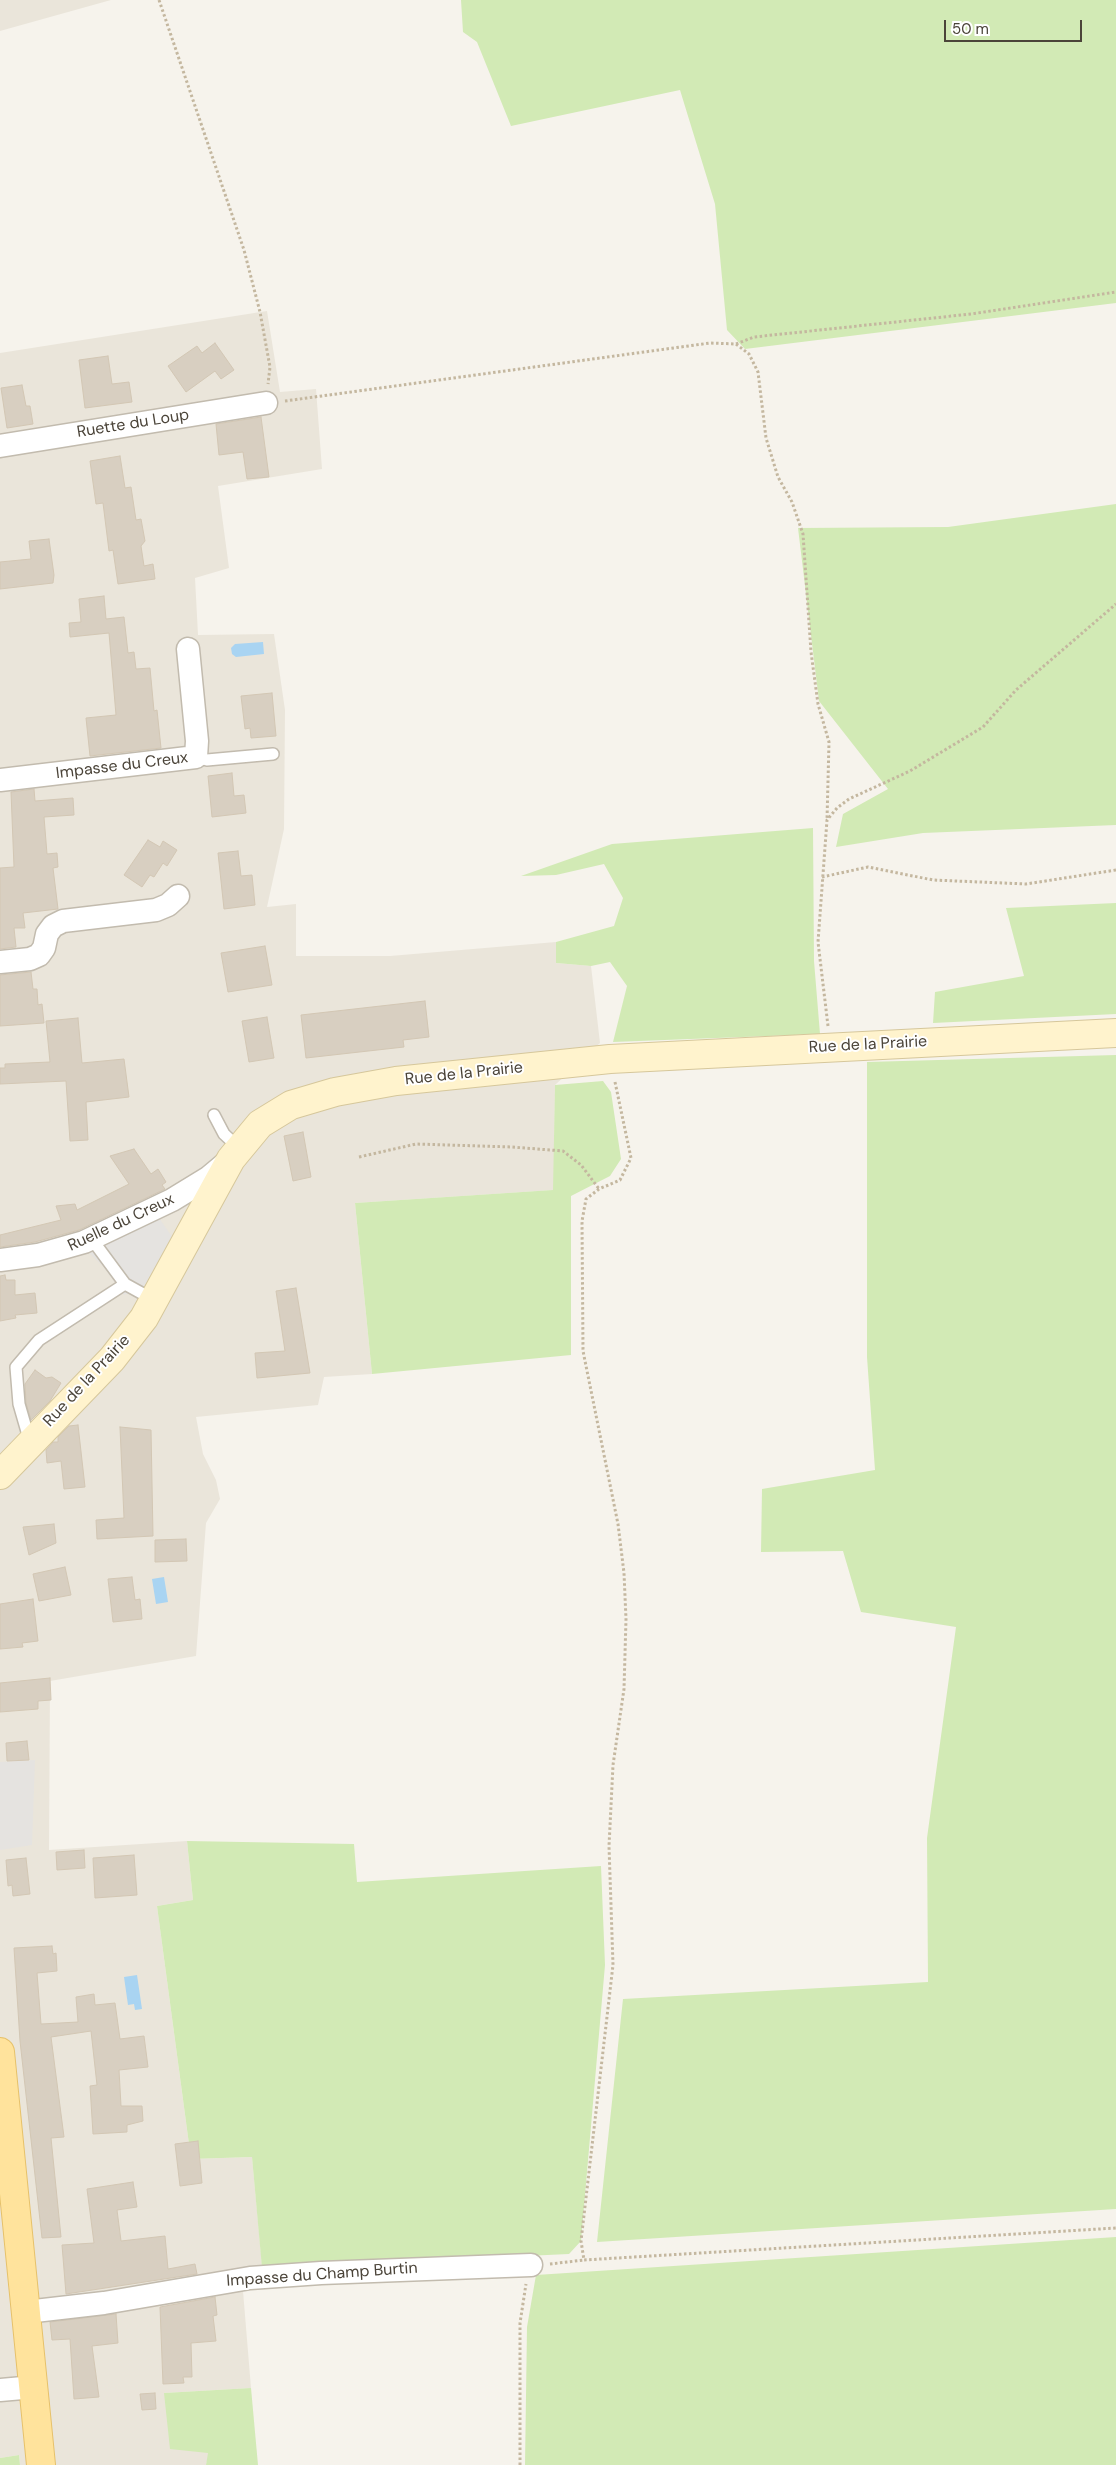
<!DOCTYPE html>
<style>
body{margin:0}
#map{position:relative;width:1116px;height:2465px;overflow:hidden;background:#f6f3ec;font-family:"DM Sans",sans-serif}
canvas{display:block}
.scale{position:absolute;left:944px;top:20px;width:138px;height:22px;box-sizing:border-box;border:2px solid #4b4439;border-top:0;padding-left:6px;font-size:15px;line-height:18px;white-space:nowrap;color:#4b4439;-webkit-text-stroke:4px #fff;paint-order:stroke}
</style>
<div id="map">
<canvas width="1116" height="2465"></canvas>
<div class="scale">50 m</div>
</div>
<script>
const g = document.querySelector('canvas').getContext('2d');
g.lineJoin = 'round';
function fill(path, color) { g.fillStyle = color; g.fill(path, 'evenodd'); }
const shape = rows => new Path2D(rows.map(r => 'M' + r).join(''));
function strokePath(path, color, width, dash) { g.strokeStyle = color; g.lineWidth = width; g.lineCap = dash ? 'butt' : 'round'; g.setLineDash(dash || []); g.stroke(path); }
function write(font, color, halo, rows, align = 'center') {
  g.font = font + ' "DM Sans",sans-serif'; g.lineWidth = 4; g.setLineDash([]); g.textBaseline = 'middle'; g.strokeStyle = halo; g.fillStyle = color; for (const [text, x, y, turn = 0] of rows) {
    g.save(); g.translate(x, y); g.rotate((+turn || 0) * Math.PI / 180); g.textAlign = isNaN(turn) ? turn : align; if (halo) g.strokeText(text, 0, 0); g.fillText(text, 0, 0); g.restore();
  }
}
fill(shape([
 [0,0,111,0,0,31],
 [267,311,280,392,316,389,322,469,218,486,229,568,195,578,198,635,274,634,285,710,284,829,267,907,296,904,296,956,390,956,556,942,556,963,591,966,600,1043,555,1085,554,1190,355,1203,372,1374,324,1377,318,1405,196,1417,203,1454,216,1480,220,1499,206,1523,196,1656,50,1681,49,1850,187,1841,193,1900,157,1906,191,2159,252,2157,264,2286,243,2291,251,2388,164,2393,209,2453,206,2465,20,2465,19,2455,0,2458,0,353]
]), '#eae5da');
fill(shape([
 [461,0,1116,0,1116,303,745,349,727,330,715,204,680,90,511,126,477,42,463,32],
 [1116,504,1116,825,923,833,836,847,843,814,888,789,819,701,798,528,948,527],
 [813,828,814,961,820,1034,613,1042,627,986,610,962,591,966,556,963,556,942,614,926,623,898,604,864,556,875,521,876,612,844],
 [1116,903,1116,1014,933,1023,935,992,1024,976,1006,908],
 [1116,1055,1116,2209,597,2242,623,1999,928,1982,927,1838,956,1627,861,1612,843,1551,761,1552,762,1489,875,1470,867,1357,867,1062],
 [603,1081,611,1092,621,1159,610,1176,571,1196,571,1355,372,1374,355,1203,553,1190,555,1085],
 [187,1841,354,1844,357,1882,601,1866,605,1965,581,2241,569,2254,262,2268,252,2157,191,2159,157,1906,193,1900],
 [1116,2237,1116,2465,525,2465,527,2327,536,2275],
 [251,2388,258,2465,206,2465,208,2453,170,2449,164,2393],
 [19,2455,20,2465,0,2465,0,2458]
]), '#d2eab5');
fill(shape([
 [159,1218,177,1244,145,1303,130,1293,124,1295,103,1266,83,1247],
 [35,1760,32,1845,0,1850,0,1762]
]), '#e5e3e0');
fill(shape([
 [263,642,264,654,236,657,232,654,231,648,235,644],
 [164,1577,168,1602,156,1604,152,1579],
 [137,1975,142,2009,135,2010,134,2004,128,2005,124,1977]
]), '#a9d4f2');
const building = shape([
 [215,343,234,370,221,379,215,371,186,392,168,366,197,346,202,353,215,343],
 [108,356,112,384,129,382,132,402,85,408,79,360,108,356],
 [22,385,26,406,30,406,33,424,7,428,1,388,22,385],
 [261,417,269,477,247,479,243,452,219,455,216,424,261,417],
 [120,456,125,488,131,487,136,520,141,519,145,541,141,546,144,566,153,564,155,579,118,584,113,550,109,551,103,503,96,504,90,461,120,456],
 [49,539,54,575,53,583,0,589,0,562,31,559,29,541,49,539],
 [104,596,106,619,124,617,128,653,134,652,136,669,150,668,154,711,157,710,161,748,90,756,86,718,116,715,109,633,70,637,69,623,81,622,79,599,104,596],
 [272,693,276,736,251,738,250,728,245,729,241,696,272,693],
 [232,773,234,796,244,795,246,813,212,817,208,776,232,773],
 [34,789,35,801,73,798,74,815,44,817,47,854,57,853,58,867,53,868,58,909,23,913,25,928,14,928,16,947,0,949,0,868,14,867,11,792,34,789],
 [148,840,160,847,163,841,177,850,167,866,163,863,154,877,150,875,142,887,124,875,148,840],
 [238,851,241,876,252,875,255,905,224,909,218,853,238,851],
 [265,946,272,985,228,992,221,953,265,946],
 [31,972,33,989,37,989,38,1005,42,1004,44,1023,0,1026,0,975,31,972],
 [425,1001,429,1037,403,1040,404,1047,306,1058,301,1015,425,1001],
 [267,1017,274,1058,249,1062,242,1021,267,1017],
 [78,1018,82,1063,124,1059,129,1097,86,1102,88,1140,70,1141,66,1081,0,1084,0,1068,5,1068,5,1064,50,1062,46,1021,78,1018],
 [303,1132,311,1177,293,1181,284,1136,303,1132],
 [134,1149,151,1174,158,1169,166,1182,162,1185,165,1189,79,1230,35,1242,0,1247,0,1235,61,1220,56,1206,75,1204,77,1210,129,1184,110,1156,134,1149],
 [5,1275,6,1280,15,1280,15,1295,35,1293,37,1313,15,1315,16,1318,0,1321,0,1276,5,1275],
 [296,1288,310,1373,257,1378,255,1353,285,1351,276,1291,296,1288],
 [35,1370,46,1378,52,1377,61,1383,50,1401,31,1420,26,1403,25,1384,35,1370],
 [78,1425,85,1487,64,1489,61,1461,47,1463,46,1450,53,1442,58,1442,58,1437,69,1426,78,1425],
 [120,1427,151,1430,153,1536,97,1539,96,1520,124,1518,120,1427],
 [54,1524,56,1543,29,1555,23,1527,54,1524],
 [186,1539,187,1561,155,1562,155,1540,186,1539],
 [65,1567,71,1595,39,1601,33,1574,65,1567],
 [132,1577,135,1600,140,1599,142,1619,113,1622,108,1579,132,1577],
 [33,1599,38,1641,22,1643,23,1647,0,1649,0,1604,33,1599],
 [50,1678,51,1700,38,1701,38,1709,0,1712,0,1683,50,1678],
 [27,1741,29,1760,7,1761,6,1743,27,1741],
 [84,1850,85,1868,57,1870,56,1852,84,1850],
 [134,1855,137,1895,95,1898,93,1858,134,1855],
 [26,1858,30,1894,13,1896,12,1885,8,1886,6,1860,26,1858],
 [52,1946,53,1954,56,1953,57,1971,37,1973,41,2024,78,2022,76,1997,94,1994,95,2005,115,2003,120,2039,144,2036,148,2067,119,2070,121,2106,142,2106,143,2121,127,2125,127,2132,93,2134,90,2086,97,2085,91,2031,51,2037,64,2137,51,2138,61,2237,42,2238,20,2041,14,1948,52,1946],
 [198,2141,202,2183,180,2186,175,2144,198,2141],
 [133,2182,137,2207,117,2210,121,2241,165,2236,168,2269,195,2264,197,2274,66,2294,62,2245,94,2243,87,2189,133,2182],
 [215,2297,217,2315,213,2316,216,2341,191,2343,192,2377,183,2377,184,2383,163,2384,160,2307,215,2297],
 [116,2314,118,2343,92,2346,99,2397,74,2399,70,2339,52,2340,50,2322,116,2314],
 [155,2393,156,2409,142,2410,140,2394,155,2393]
]);
fill(building, '#d8cfc1');
strokePath(building, '#d3c7b4', 1);
const lane = shape([
 [196,757,207,760,273,754],
 [214,1115,224,1134,239,1148],
 [91,1238,125,1284,154,1300],
 [30,1442,19,1404,16,1367,39,1340,125,1284]
]);
const street = shape([
 [0,446,266,403],
 [0,780,196,757,197,741,188,649],
 [0,962,30,959,39,955,44,948,47,934,53,926,63,921,156,910,168,905,178,896],
 [0,1260,38,1255,84,1242,172,1200,208,1178,226,1163],
 [26,2312,104,2303,250,2278,321,2273,531,2265],
 [0,2390,34,2387]
]);
const secondary = shape([
 [0,1475,112,1359,144,1318,231,1159,260,1124,291,1105,335,1092,396,1081,610,1059,1116,1033]
]);
const primary = shape([
 [0,2052,41,2465]
]);
strokePath(lane, '#c2bbae', 14);
strokePath(street, '#c2bbae', 25);
strokePath(secondary, '#d6c79b', 30);
strokePath(primary, '#e6c16a', 30);
strokePath(shape([
 [159,0,244,250,260,312,270,367,268,384],
 [736,344,754,337,971,314,1116,292],
 [285,401,710,343,736,344,749,354,758,372,766,438,778,477,792,502,803,534,811,652,818,704,829,742,827,820],
 [822,877,868,867,933,880,1026,884,1116,870],
 [828,1026,818,942,827,820,837,808,849,799,910,771,983,727,1016,690,1116,604],
 [615,1082,631,1158,620,1180,599,1189,586,1199,582,1221,583,1351,618,1524,624,1573,626,1619,624,1689,613,1765,609,1846,613,1965,581,2241,584,2260,1116,2228],
 [359,1157,416,1144,512,1147,563,1151,581,1165,599,1189],
 [550,2264,584,2260],
 [520,2465,520,2323,526,2284]
]), '#c4b79f', 3, [2.5, 2.5]);
strokePath(lane, '#fff', 11);
strokePath(street, '#fff', 22);
strokePath(secondary, '#fff3cd', 28);
strokePath(primary, '#ffe39c', 28);
write('16px', '#4b4439', '#fff', [
 ["Ruette du Loup",133,424,-9],
 ["Impasse du Creux",122,766,-7],
 ["Rue de la Prairie",868,1045,-3],
 ["Rue de la Prairie",464,1074,-6],
 ["Ruelle du Creux",121,1223,-25],
 ["Rue de la Prairie",87,1381,-47],
 ["Impasse du Champ Burtin",322,2275,-4]
]);
</script>
